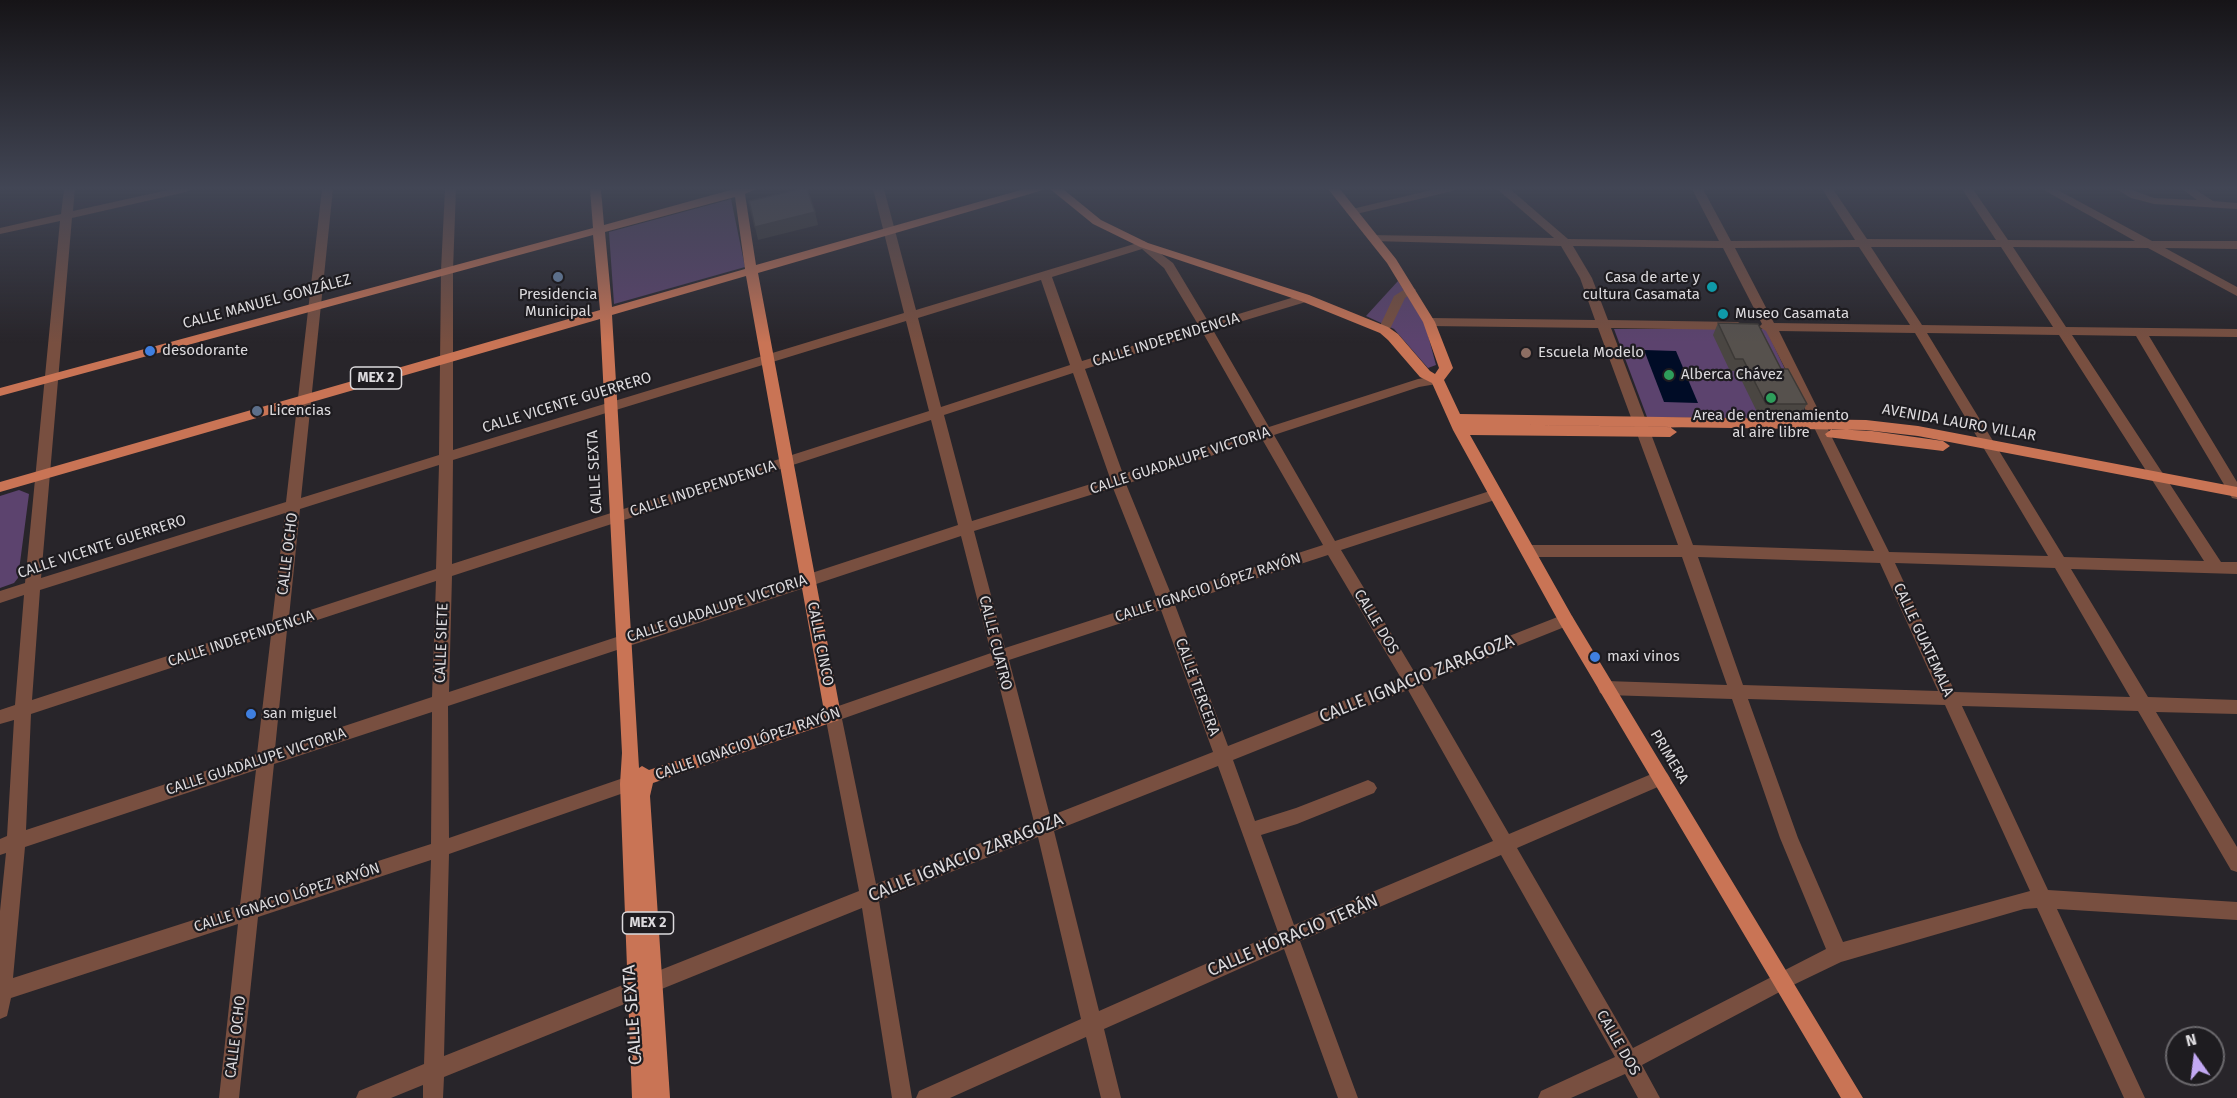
<!DOCTYPE html>
<meta charset="utf-8">
<style>
body{margin:0}
#map{position:relative;width:2237px;height:1098px;overflow:hidden;background:#28252a;font-family:"Fira Sans",sans-serif}
canvas{display:block}
.north{position:absolute;left:2165px;top:1026px;width:60px;height:60px;box-sizing:border-box;background:#1e1c20;border:2px solid #6a686c;border-radius:50%;rotate:346deg;font-size:16px;font-weight:700;line-height:24px;text-align:center;color:#dcdadd}
.north::after{content:'';display:block;margin:auto;width:21px;height:27px;background:#c2a8f3;clip-path:polygon(50% 0,100% 100%,50% 72%,0 100%)}
</style>
<div id="map">
<canvas width="2237" height="1098"></canvas>
<div class="north">N</div>
</div>
<script>
const g = document.querySelector('canvas').getContext('2d');
g.lineJoin = 'round';
function fill(path, color) { g.fillStyle = color; g.fill(path, 'evenodd'); }
const shape = rows => new Path2D(rows.map(r => 'M' + r).join(''));
function strokePath(path, color, width, dash) { g.strokeStyle = color; g.lineWidth = width; g.lineCap = dash ? 'butt' : 'round'; g.setLineDash(dash || []); g.stroke(path); }
function write(font, color, halo, rows, align = 'center') {
  g.font = font + ' "Fira Sans",sans-serif'; g.lineWidth = 4.5; g.setLineDash([]); g.textBaseline = 'middle'; g.strokeStyle = halo; g.fillStyle = color; for (const [text, x, y, turn = 0] of rows) {
    g.save(); g.translate(x, y); g.rotate((+turn || 0) * Math.PI / 180); g.textAlign = isNaN(turn) ? turn : align; if (halo) g.strokeText(text, 0, 0); g.fillText(text, 0, 0); g.restore();
  }
}
fill(shape([
 [731,199,745,267,614,304,609,232],
 [1398,281,1425,324,1436,365,1428,368,1394,329,1366,316],
 [1614,329,1766,329,1809,420,1647,417],
 [19,490,29,494,18,578,14,583,0,588,0,496]
]), '#5c436e');
fill(shape([
 [1644,350,1676,351,1698,403,1664,402]
]), '#000c26');
fill(shape([
 [64,189,75,189,73,211,172,189,192,189,186,192,72,218,41,578,286,502,322,189,333,189,301,498,439,455,441,270,445,189,456,189,453,270,453,450,904,313,873,189,884,189,916,310,1144,241,1173,263,1209,323,1301,295,1309,295,1311,298,1309,301,1213,330,1269,427,1418,379,1437,376,1444,380,1442,383,1419,387,1274,435,1335,541,1496,489,1503,494,1501,498,1341,550,1415,673,1560,616,1566,614,1572,616,1574,620,1572,624,1422,684,1509,834,1661,770,1667,773,1670,778,1667,783,1517,848,1633,1048,1826,949,1780,838,1732,699,1606,695,1600,693,1598,688,1600,683,1606,681,1727,685,1682,557,1528,557,1523,555,1520,551,1523,547,1528,545,1678,545,1598,328,1429,326,1423,322,1429,318,1595,320,1580,278,1561,246,1372,241,1368,239,1368,235,1554,238,1497,189,1510,189,1568,239,1719,241,1692,189,1703,189,1731,241,1855,240,1822,189,1833,189,1867,239,1996,240,1962,189,1973,189,2008,240,2135,241,2042,189,2056,189,2152,241,2237,241,2237,249,2165,248,2237,287,2237,296,2148,248,2013,247,2066,327,2237,329,2237,337,2149,336,2237,482,2237,499,2232,498,2136,336,2072,335,2221,562,2237,562,2237,574,2071,569,2148,697,2237,700,2237,714,2156,712,2237,847,2237,872,2231,870,2138,711,1962,706,2048,890,2237,902,2237,920,2057,909,2145,1098,2124,1098,2037,908,2024,909,1841,962,1789,987,1642,1065,1660,1098,1638,1098,1625,1074,1571,1098,1538,1098,1541,1091,1615,1057,1501,855,1300,941,1358,1098,1338,1098,1284,949,1104,1029,1121,1098,1101,1098,1086,1037,950,1098,916,1098,919,1091,1081,1019,1038,837,879,901,912,1098,892,1098,862,908,444,1077,443,1098,423,1098,423,1085,391,1098,356,1098,359,1091,424,1064,431,860,258,917,239,1098,219,1098,238,924,11,998,7,1016,0,1019,0,911,6,853,0,855,0,839,7,836,14,720,0,724,0,710,15,705,24,595,0,603,0,591,25,583,60,221,0,234,0,228,61,214,64,189],
 [1573,246,1723,248,1762,324,1759,327,1766,331,1792,382,1874,551,1693,545,1611,328,1738,330,1744,326,1738,322,1608,320,1592,278,1573,246],
 [1859,247,1910,325,1774,323,1735,248,1859,247],
 [1871,247,2001,247,2053,327,1922,325,1871,247],
 [1142,249,1164,268,1199,326,1082,361,1052,277,1142,249],
 [1041,280,1070,365,941,407,918,318,1041,280],
 [906,321,929,411,452,564,453,460,906,321],
 [1779,331,1915,333,2048,556,1889,552,1779,331],
 [1203,333,1258,430,1123,474,1085,369,1203,333],
 [1927,333,2059,335,2204,561,2064,557,1927,333],
 [1073,373,1110,478,972,521,944,415,1073,373],
 [931,420,958,525,449,692,452,576,931,420],
 [1262,439,1323,545,1171,594,1126,484,1262,439],
 [439,465,436,569,289,617,300,509,439,465],
 [1113,488,1157,599,1005,648,974,531,1113,488],
 [285,513,272,622,32,700,40,590,285,513],
 [961,536,991,653,827,710,825,715,859,891,444,1056,449,854,635,789,638,784,635,779,629,776,449,838,448,706,961,536],
 [1328,555,1401,678,1228,746,1175,605,1328,555],
 [1698,557,1880,563,1938,691,1743,685,1698,557],
 [1895,563,2055,568,2130,697,1955,692,1895,563],
 [436,581,432,697,275,749,287,630,436,581],
 [1161,610,1213,752,1050,816,1009,660,1161,610],
 [271,635,257,754,26,830,31,714,271,635],
 [994,665,1034,822,876,884,842,719,994,665],
 [1408,690,1493,841,1294,925,1261,835,1297,824,1374,793,1377,788,1374,783,1368,780,1296,808,1255,821,1233,760,1408,690],
 [1748,699,1945,705,2030,891,1843,942,1798,838,1748,699],
 [432,712,431,844,260,899,274,764,432,712],
 [1218,766,1278,932,1099,1011,1054,831,1218,766],
 [256,770,240,905,13,978,25,847,256,770],
 [1435,189,1455,189,1453,191,1352,215,1346,212,1348,210,1435,189],
 [2116,189,2130,189,2154,198,2197,200,2182,189,2195,189,2213,201,2237,203,2237,209,2154,204,2131,198,2116,189],
 [1410,286,1416,290,1405,298,1388,333,1380,333,1378,330,1394,296,1410,286]
]), '#784f40');
fill(shape([
 [590,189,601,189,604,225,734,189,756,189,745,194,756,265,1024,189,1042,189,1040,191,758,273,841,715,839,720,653,783,650,796,670,1098,632,1098,620,784,622,753,600,319,0,492,0,482,600,310,593,235,0,396,0,388,593,228,590,189],
 [735,197,745,269,612,307,605,232,735,197],
 [746,276,824,711,649,770,642,766,639,768,612,315,746,276],
 [1050,189,1063,189,1101,220,1148,243,1309,295,1388,327,1398,334,1430,371,1435,374,1439,368,1423,322,1387,263,1328,189,1340,189,1396,259,1435,322,1453,368,1444,380,1460,414,1866,420,1918,426,2237,487,2237,497,1918,436,1866,430,1464,424,1670,427,1677,432,1670,437,1470,435,1572,616,1863,1098,1841,1098,1560,624,1453,430,1432,383,1420,377,1388,340,1380,333,1301,301,1140,247,1093,224,1050,189],
 [1832,429,1872,431,1943,441,1950,446,1943,451,1827,437,1825,434,1832,429]
]), '#c97455');
fill(shape([
 [1718,323,1781,369,1807,404,1800,416,1759,416,1737,371,1730,371,1713,335]
]), '#4a4642');
fill(shape([
 [815,212,818,225,758,240,755,227]
]), '#3c3936');
const building = shape([
 [801,189,807,189,815,212,755,227,749,201,801,189],
 [1718,323,1758,324,1781,369,1788,369,1807,404,1766,404,1743,359,1735,359,1718,323]
]);
fill(building, '#56514d');
strokePath(building, '#3c3936', 1.5);
const sky = g.createLinearGradient(0, 0, 0, 343);
sky.addColorStop(0, '#161417');
sky.addColorStop(0.55, '#424655');
sky.addColorStop(1, '#42465500');
g.fillStyle = sky;
g.fillRect(0, 0, 2237, 343);
for (const [x, y, r, color] of [
 [558,277,6,"#5c6f8a"],
 [1712,287,6,"#0f9aa8"],
 [1723,314,6,"#0f9aa8"],
 [150,351,6,"#3f7fe0"],
 [1526,353,6,"#8d6e63"],
 [1669,375,6,"#2e9e5b"],
 [1771,398,6,"#2e9e5b"],
 [257,411,6,"#5c6f8a"],
 [1595,657,6,"#3f7fe0"],
 [251,714,6,"#3f7fe0"]
]) { const dot = new Path2D(); dot.arc(x, y, r, 0, 2 * Math.PI); g.fillStyle = color; g.fill(dot); strokePath(dot, '#1e1c20', 2); }
for (const [x, y, w] of [
 [376,378,51],
 [648,923,51]
]) { const box = new Path2D(); box.roundRect(x - w / 2, y - 11, w, 22, 4.5); g.fillStyle = '#1e1c20'; g.fill(box); strokePath(box, '#dcdadd', 1.5); }
write('bold 14px', '#dcdadd', null, [
 ["MEX 2",376,378],
 ["MEX 2",648,923]
]);
write('15px', '#dcdadd', '#1e1c20', [
 ["Casa de arte y",1700,278,"right"],
 ["cultura Casamata",1700,295,"right"],
 ["Presidencia",558,295,"center"],
 ["Municipal",558,312,"center"],
 ["Museo Casamata",1735,314],
 ["desodorante",162,351],
 ["Escuela Modelo",1538,353],
 ["Alberca Chávez",1681,375],
 ["Licencias",269,411],
 ["Area de entrenamiento",1771,416,"center"],
 ["al aire libre",1771,433,"center"],
 ["maxi vinos",1607,657],
 ["san miguel",263,714]
], 'left');
write('15px', '#dcdadd', '#1e1c20', [
 ["CALLE MANUEL GONZÁLEZ",267,302,-15],
 ["CALLE INDEPENDENCIA",1166,340,-17],
 ["CALLE VICENTE GUERRERO",567,403,-17],
 ["AVENIDA LAURO VILLAR",1959,423,10],
 ["CALLE GUADALUPE VICTORIA",1180,461,-18],
 ["CALLE SEXTA",595,472,-93],
 ["CALLE INDEPENDENCIA",703,489,-18],
 ["CALLE VICENTE GUERRERO",102,547,-18],
 ["CALLE OCHO",288,554,-83],
 ["CALLE IGNACIO LÓPEZ RAYÓN",1208,588,-18],
 ["CALLE GUADALUPE VICTORIA",717,609,-18],
 ["CALLE DOS",1376,622,59],
 ["CALLE INDEPENDENCIA",241,639,-18],
 ["CALLE GUATEMALA",1923,640,65],
 ["CALLE SIETE",442,643,-88],
 ["CALLE CUATRO",995,643,76],
 ["CALLE CINCO",820,644,79],
 ["CALLE TERCERA",1197,687,70],
 ["CALLE IGNACIO LÓPEZ RAYÓN",748,744,-19],
 ["PRIMERA",1669,757,59],
 ["CALLE GUADALUPE VICTORIA",256,762,-18],
 ["CALLE IGNACIO LÓPEZ RAYÓN",287,898,-18],
 ["CALLE OCHO",236,1037,-83],
 ["CALLE DOS",1618,1043,60]
]);
write('18px', '#dcdadd', '#1e1c20', [
 ["CALLE IGNACIO ZARAGOZA",1417,679,-22],
 ["CALLE IGNACIO ZARAGOZA",966,858,-22],
 ["CALLE HORACIO TERÁN",1293,936,-23],
 ["CALLE SEXTA",633,1015,-94]
]);
</script>
